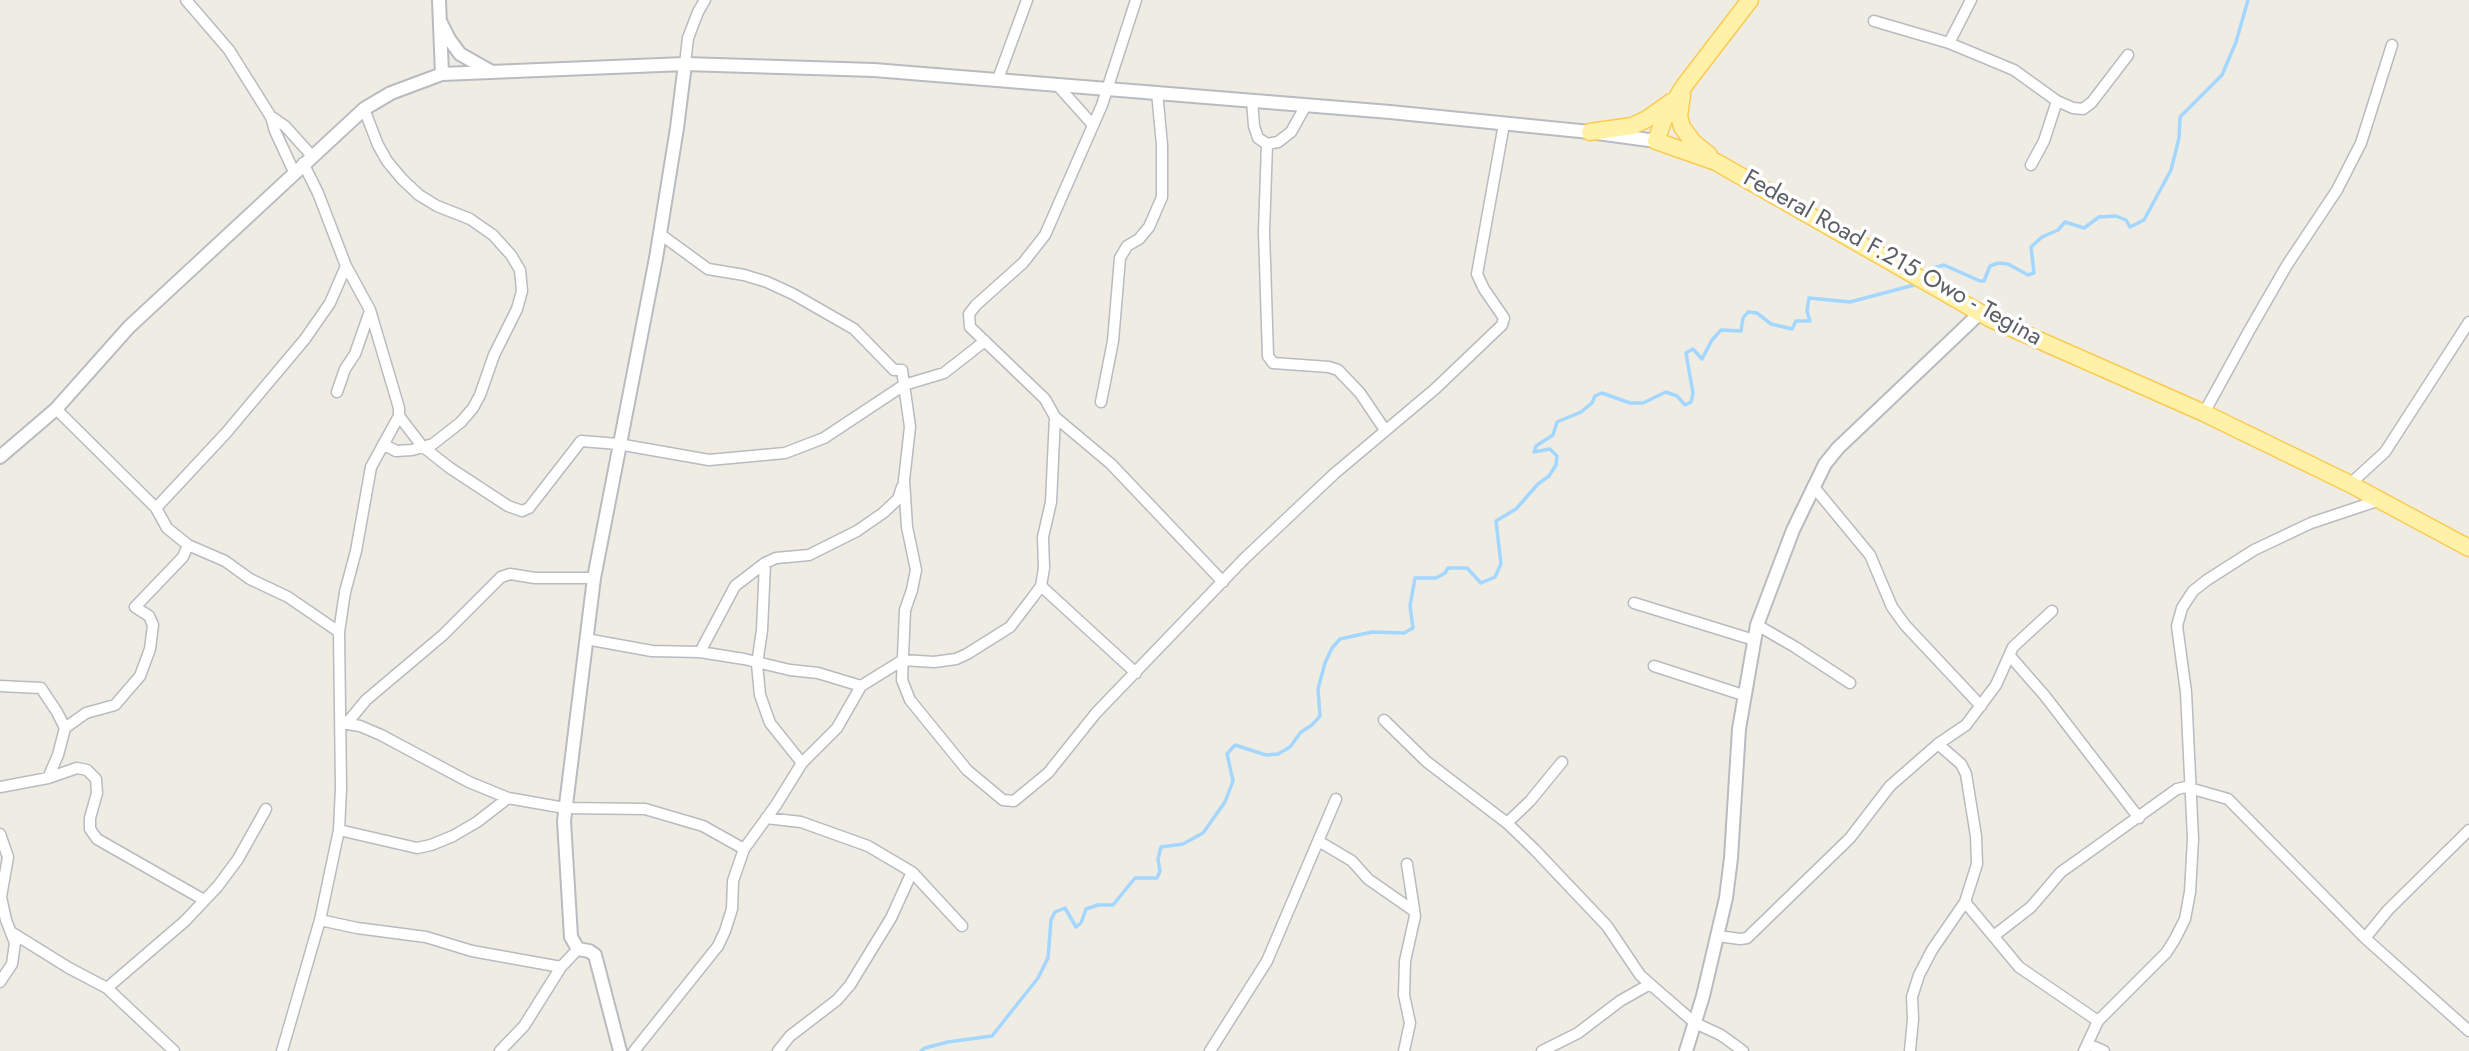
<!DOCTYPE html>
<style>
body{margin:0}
canvas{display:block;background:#efece3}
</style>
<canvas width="2469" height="1051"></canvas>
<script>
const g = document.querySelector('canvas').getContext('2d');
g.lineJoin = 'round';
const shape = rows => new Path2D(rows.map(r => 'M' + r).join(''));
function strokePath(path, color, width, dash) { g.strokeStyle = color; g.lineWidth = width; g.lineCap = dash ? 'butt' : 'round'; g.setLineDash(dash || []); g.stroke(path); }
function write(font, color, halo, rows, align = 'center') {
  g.font = font + ' Jost,sans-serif'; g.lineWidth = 7; g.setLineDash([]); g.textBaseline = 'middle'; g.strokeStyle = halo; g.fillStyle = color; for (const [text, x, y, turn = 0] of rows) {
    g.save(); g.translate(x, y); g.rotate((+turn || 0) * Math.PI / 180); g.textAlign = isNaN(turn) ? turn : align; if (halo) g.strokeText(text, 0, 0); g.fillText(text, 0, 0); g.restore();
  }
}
strokePath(shape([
 [1931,269,1944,265,1980,281,1984,281,1990,266,1998,263,2008,264,2028,275,2034,273,2031,247,2042,237,2058,230,2065,222,2084,228,2099,217,2116,216,2126,220,2130,227,2144,220,2171,170,2179,138,2180,117,2222,75,2236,42,2248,0],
 [921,1051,925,1048,948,1042,992,1036,1038,978,1048,958,1051,920,1055,912,1065,908,1076,927,1081,923,1086,909,1098,905,1113,905,1135,878,1157,878,1160,871,1158,859,1161,847,1183,844,1203,833,1225,802,1233,781,1227,754,1235,745,1266,755,1278,754,1290,747,1301,732,1312,725,1320,716,1318,689,1325,663,1332,648,1340,639,1372,632,1404,633,1413,628,1410,606,1415,578,1436,578,1445,573,1448,568,1467,568,1481,583,1495,577,1501,564,1496,521,1516,509,1538,484,1549,476,1556,465,1557,456,1550,449,1534,452,1536,446,1553,435,1557,422,1581,412,1592,403,1595,396,1602,393,1630,403,1643,403,1666,392,1677,396,1685,405,1691,402,1693,393,1686,353,1693,349,1702,359,1712,340,1721,330,1741,331,1743,318,1748,312,1757,313,1771,324,1792,329,1796,321,1810,321,1807,311,1809,298,1850,302,1918,284]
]), '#a3d7ff', 3.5);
const minor = shape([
 [186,0,229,50,271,117,275,131,294,172],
 [1136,0,1102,105,1045,235,1023,263,976,305,969,314,970,327,1045,399,1055,417,1111,464,1223,582],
 [1874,21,1949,43,2014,70,2057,101,2073,108,2083,109,2092,102,2128,55],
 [1949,43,1971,0],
 [685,64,688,38,698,12,705,0],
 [998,79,1027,0],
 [1058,86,1093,125],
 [1252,100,1254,126,1258,138,1267,144,1278,142,1291,132,1306,105],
 [364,109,378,145,387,161,402,179,419,195,437,206,470,219,493,235,511,255,520,270,522,291,517,309,494,355,480,395,473,408,461,422,433,444,412,450,396,451,383,444],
 [272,117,285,126,312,156],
 [1267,144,1264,232,1268,356,1273,363,1329,367,1338,370,1360,393,1385,430],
 [2031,165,2044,141,2057,101],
 [660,234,708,269,744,275,767,282,793,294,854,329,894,370,902,370,910,427,904,480,907,527,916,570,912,590,905,610,902,680,910,700,967,770,1003,800,1014,801,1048,773,1096,713,1245,558,1334,474,1435,389,1502,325,1504,318,1484,289,1477,274,1504,124],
 [337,392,345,369,355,354,370,311],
 [1101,402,1113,341,1120,258,1127,246,1139,239,1149,227,1162,197,1162,145,1157,92],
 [56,409,156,508,167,528,188,545,225,561,250,579,288,597,339,632],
 [2204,413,2249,331,2287,265,2337,190,2361,143,2392,45],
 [399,416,422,446,450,468,508,506,522,511,529,508,581,441,618,444,709,460,785,453,824,438,904,385,944,373,985,341],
 [2350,484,2385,452,2469,322],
 [1813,486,1870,555,1892,607,1905,625,1981,706],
 [156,508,226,433,305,339,330,303,346,266],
 [765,563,762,630,757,664,760,695,770,723,802,763],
 [1041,586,1136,673],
 [1634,603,1754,640],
 [1757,625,1795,647,1850,683],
 [586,639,652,651,700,652,744,659,790,670,818,673,861,686],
 [700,652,735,586,765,563,776,558,809,555,857,531,883,513,898,499,902,487],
 [2010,656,2045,696,2139,818],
 [1654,666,1743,695],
 [0,686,41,688,57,712,65,728,58,755,48,778],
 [1384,720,1427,762,1507,823,1534,849,1607,926,1640,975,1650,984,1695,1023,1721,1035,1743,1051],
 [341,723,360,726,381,735,469,782,508,798,565,808,645,809,703,826,744,849],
 [347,723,366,700,443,635,501,577,510,574,535,578,594,578],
 [65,728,86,713,115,705,140,676,150,649,153,625,149,616,135,607,183,557,188,545],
 [0,787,48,778,77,768,87,770,96,779,97,793,90,818,90,829,97,839,204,900],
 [766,818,801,822,868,846,912,872,962,926],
 [1507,823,1530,801,1562,762],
 [339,830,417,848,431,845,453,836,477,822,508,798],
 [0,834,8,857,1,897,6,920,15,943,12,964,0,982],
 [1320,842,1352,861,1368,879,1414,911],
 [1965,902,2019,967,2098,1021],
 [320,920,357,928,426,937,472,951,561,967],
 [11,932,69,968,107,988,174,1051],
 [1995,935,2031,907,2061,872,2071,865,2177,789,2186,787,2228,799,2365,938,2469,1031],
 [1718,936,1740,939,1747,938,1850,838,1890,786,1938,744,1966,725,1996,685,2013,647,2052,611],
 [2365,938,2388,910,2469,830],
 [107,988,185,921,218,886,238,859,266,809],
 [2088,1044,2104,1051],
 [282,1051,320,920,339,830,341,788,339,632,345,592,356,551,371,467,399,416,399,408,370,310,346,266,318,193,303,163],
 [500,1051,524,1026,561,967,578,949],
 [634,1051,718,946,725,931,732,909,733,881,744,849,776,805,802,763,837,728,861,686,903,660,934,662,956,659,967,654,1010,627,1033,597,1041,586,1044,568,1043,537,1051,502,1055,417],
 [778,1051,790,1036,837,1000,850,985,891,918,912,872],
 [1210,1051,1267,961,1336,799],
 [1404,1051,1410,1023,1404,995,1405,961,1415,916,1407,864],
 [1542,1051,1578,1033,1620,1001,1650,984],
 [1910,1051,1913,1019,1912,997,1919,975,1932,950,1965,902,1977,864,1976,836,1966,774,1961,764,1938,744],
 [2084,1051,2098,1021,2166,953,2175,939,2185,919,2190,892,2193,839,2186,692,2177,626,2182,608,2193,591,2207,580,2254,550,2311,523,2380,500]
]);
const tertiary = shape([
 [439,0,442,74],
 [440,21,449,39,460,54,490,71],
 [0,457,56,409,129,327,364,109,391,93,442,74,685,64,874,70,1390,112,1590,132,1656,141],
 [620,1051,595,955,589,951,578,949,571,937,564,821,594,578,656,258,677,128,685,64],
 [1686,1051,1703,996,1726,898,1731,858,1739,729,1757,625,1793,530,1825,464,1838,448,1980,313]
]);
const primary = shape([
 [1750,0,1684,86,1664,119,1656,141,1716,162,1991,319,2204,413,2350,484,2469,548],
 [1682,95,1679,116,1682,127,1693,142,1709,155],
 [1590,132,1632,126,1647,119,1671,102]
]);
strokePath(minor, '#b8bbc0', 13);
strokePath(tertiary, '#b8bbc0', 16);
strokePath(primary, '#fbcb50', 19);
strokePath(minor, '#fff', 10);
strokePath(tertiary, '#fff', 12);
strokePath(primary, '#fff1a8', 16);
write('24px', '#5b5f65', '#fff', [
 ["Federal Road F.215 Owo - Tegina",1892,259,29]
]);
</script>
